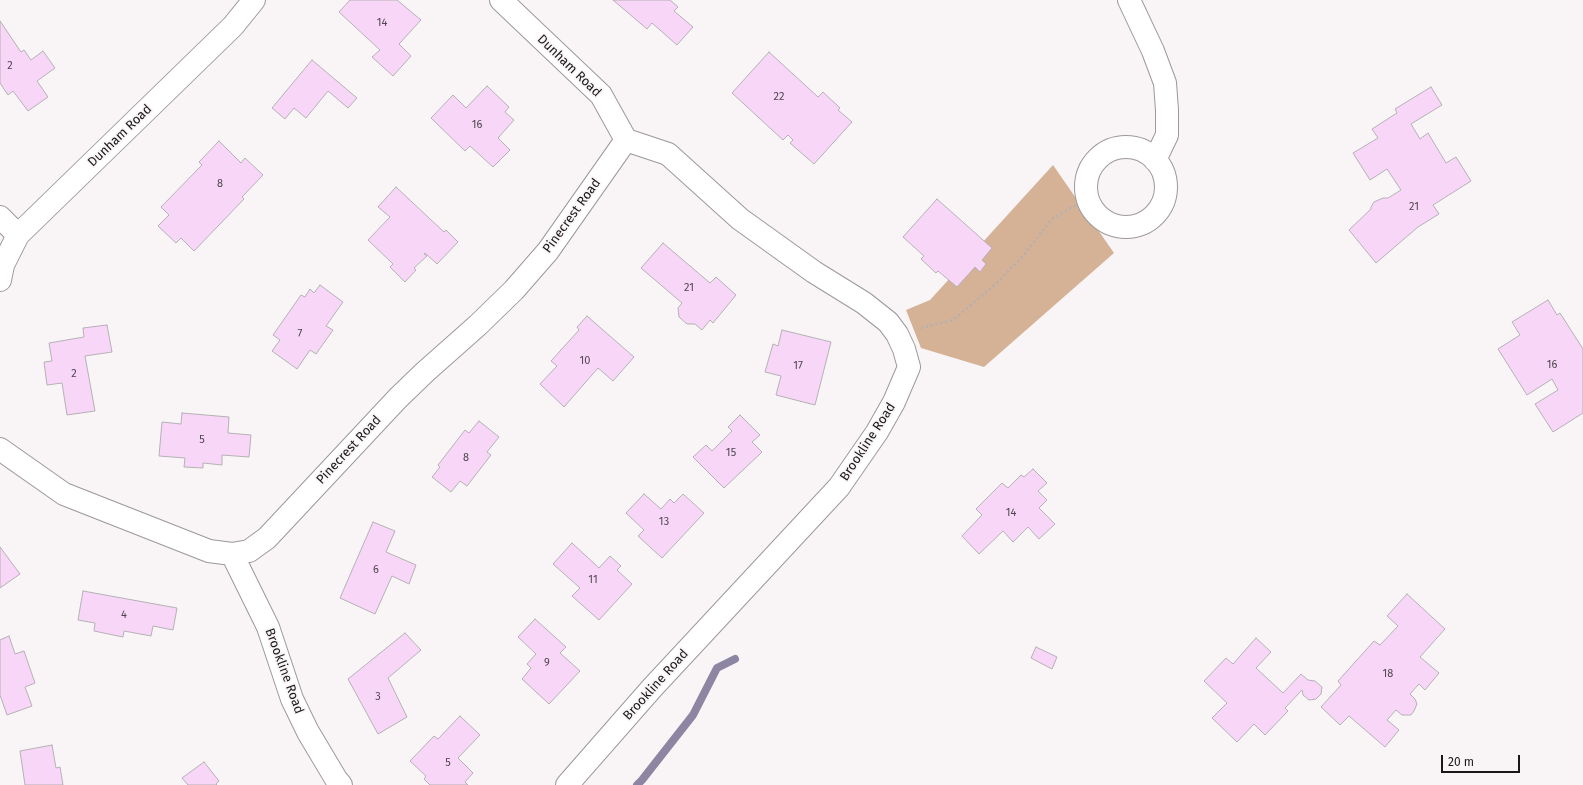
<!DOCTYPE html>
<style>
body{margin:0}
#map{position:relative;width:1583px;height:785px;overflow:hidden;background:#f9f5f7;font-family:"Fira Sans",sans-serif}
canvas{display:block}
.scale{position:absolute;left:1441px;top:755px;width:79px;height:18px;box-sizing:border-box;border:2px solid #191718;border-top:0;padding-left:5px;font-size:12px;line-height:14px;white-space:nowrap;color:#191718;-webkit-text-stroke:3px #f9f5f7;paint-order:stroke}
</style>
<div id="map">
<canvas width="1583" height="785"></canvas>
<div class="scale">20 m</div>
</div>
<script>
const g = document.querySelector('canvas').getContext('2d');
g.lineJoin = 'round';
function fill(path, color) { g.fillStyle = color; g.fill(path, 'evenodd'); }
const shape = rows => new Path2D(rows.map(r => 'M' + r).join(''));
function strokePath(path, color, width, dash) { g.strokeStyle = color; g.lineWidth = width; g.lineCap = dash ? 'butt' : 'round'; g.setLineDash(dash || []); g.stroke(path); }
function write(font, color, halo, rows, align = 'center') {
  g.font = font + ' "Fira Sans",sans-serif'; g.lineWidth = 3.5; g.setLineDash([]); g.textBaseline = 'middle'; g.strokeStyle = halo; g.fillStyle = color; for (const [text, x, y, turn = 0] of rows) {
    g.save(); g.translate(x, y); g.rotate((+turn || 0) * Math.PI / 180); g.textAlign = isNaN(turn) ? turn : align; if (halo) g.strokeText(text, 0, 0); g.fillText(text, 0, 0); g.restore();
  }
}
fill(shape([
 [1053,165,1114,253,984,367,921,348,906,310,930,300]
]), '#d5b296');
strokePath(shape([
 [637,785,642,780,693,715,717,668,735,659]
]), '#8c86a2', 8);
const building = shape([
 [350,0,397,0,421,20,399,44,411,56,393,76,372,57,380,50,339,12,350,0],
 [613,0,670,0,678,7,674,11,693,27,677,45,652,23,647,29,613,0],
 [0,21,21,52,24,50,31,60,43,51,55,68,37,81,48,97,28,111,13,91,8,95,0,83,0,21],
 [769,52,818,97,823,92,840,108,838,110,852,122,814,164,790,143,793,140,788,135,783,140,732,93,769,52],
 [312,60,357,98,348,108,328,91,306,118,294,108,285,119,272,108,312,60],
 [487,86,509,107,505,112,514,120,498,138,510,150,493,167,470,146,465,151,431,118,453,95,466,108,487,86],
 [1431,87,1442,105,1411,124,1420,139,1428,133,1446,163,1456,157,1471,181,1433,205,1439,214,1418,227,1376,263,1349,230,1371,209,1371,207,1374,202,1383,198,1388,198,1401,190,1387,169,1370,180,1353,153,1378,138,1372,129,1397,113,1395,109,1431,87],
 [219,141,241,163,245,158,263,175,242,197,244,199,194,251,181,238,176,243,158,226,169,215,161,207,202,165,199,162,219,141],
 [396,187,444,232,446,230,458,242,437,264,425,253,424,254,427,256,414,268,416,270,405,282,390,267,393,264,368,240,390,217,378,207,396,187],
 [937,199,992,248,982,260,986,264,980,272,975,267,957,287,938,271,936,273,921,259,924,256,903,237,937,199],
 [663,243,710,283,716,277,736,295,713,323,710,320,702,330,695,324,687,324,679,317,678,308,682,303,641,268,663,243],
 [320,285,343,302,326,326,333,330,316,354,310,350,297,369,272,351,280,340,273,335,301,295,305,297,310,289,314,293,320,285],
 [1548,300,1557,315,1560,313,1583,349,1583,413,1553,432,1535,404,1558,390,1552,379,1527,395,1498,349,1520,335,1512,322,1548,300],
 [587,316,634,357,613,381,598,368,564,407,540,384,557,366,551,361,579,330,577,327,587,316],
 [107,325,112,352,85,356,95,411,67,415,62,383,47,385,44,362,52,361,49,343,84,337,83,328,107,325],
 [782,330,831,342,815,405,776,395,781,376,765,372,773,344,778,346,782,330],
 [182,413,229,417,228,433,251,435,249,457,222,455,222,465,203,463,203,468,184,467,185,458,159,456,162,422,181,424,182,413],
 [740,415,760,435,752,442,762,452,724,488,693,457,706,445,712,451,732,431,728,427,740,415],
 [479,421,499,437,487,452,491,455,467,486,460,481,451,492,432,477,440,467,438,465,465,430,469,433,479,421],
 [1033,469,1047,483,1038,491,1047,500,1039,508,1055,524,1039,539,1028,527,1013,542,1003,531,979,554,962,536,982,515,976,509,1002,483,1008,488,1021,475,1024,477,1033,469],
 [644,494,661,509,670,499,674,503,683,494,704,513,662,558,638,536,644,530,626,513,644,494],
 [373,522,395,531,386,552,416,565,409,584,392,576,375,614,340,598,373,522],
 [572,543,599,568,610,556,621,566,617,570,632,584,599,620,572,596,580,588,553,564,572,543],
 [0,547,20,574,0,588,0,547],
 [83,591,177,608,173,630,153,626,151,636,124,631,123,637,94,631,95,623,78,620,83,591],
 [1407,594,1445,629,1420,657,1439,673,1425,690,1419,684,1410,694,1415,699,1417,704,1414,711,1411,715,1402,715,1396,710,1387,720,1399,730,1385,747,1349,716,1340,725,1321,707,1341,685,1338,681,1374,641,1380,645,1398,626,1387,616,1407,594],
 [535,619,566,647,560,653,580,671,549,704,522,679,531,668,527,664,536,654,518,637,535,619],
 [405,633,421,650,388,678,407,717,378,734,348,679,405,633],
 [9,636,15,654,24,651,35,683,25,687,32,706,7,715,0,695,0,640,9,636],
 [1256,638,1271,652,1256,668,1283,693,1301,674,1308,680,1315,681,1322,687,1321,694,1316,699,1309,700,1303,695,1302,690,1285,708,1288,711,1265,735,1254,724,1237,742,1212,718,1227,703,1204,681,1226,658,1233,664,1256,638],
 [1036,647,1057,657,1052,669,1031,658,1036,647],
 [460,716,480,735,458,758,473,773,465,782,468,785,430,785,424,779,426,776,410,761,434,736,438,739,460,716],
 [52,745,56,768,60,767,63,785,25,785,20,751,52,745],
 [204,762,219,781,216,784,217,785,188,785,182,778,204,762]
]);
fill(building, '#f8d6f7');
strokePath(building, '#b4b1b4', 1);
const street = shape([
 [501,0,601,95,626,140],
 [1129,0,1153,51,1165,83,1167,110,1167,135,1155,160],
 '1086 187a40 40 0 1 1 80 0a40 40 0 1 1-80 0Z',
 [0,217,18,235],
 [0,280,3,265,18,235,233,26,254,0],
 [0,449,64,494,209,551,232,554,249,551,267,538,398,398,425,372,478,325,514,290,548,251,626,140],
 [232,554,268,627,292,699,308,732,336,779,341,785],
 [567,785,652,688,839,487,877,432,894,402,909,367,904,349,897,334,888,322,864,303,814,272,740,219,668,154,626,140]
]);
strokePath(street, '#9d999a', 24);
strokePath(shape([
 [921,328,953,320,997,283,1021,258,1052,219,1072,207,1089,199]
]), '#b3b0b1', 2.5, [2, 3]);
strokePath(street, '#fff', 22);
write('11px', '#514750', null, [
 ["14",382,23],
 ["2",10,66],
 ["22",779,97],
 ["16",477,125],
 ["8",220,184],
 ["21",1414,207],
 ["21",689,288],
 ["7",300,334],
 ["10",585,361],
 ["16",1552,365],
 ["17",798,366],
 ["2",74,374],
 ["5",202,440],
 ["15",731,453],
 ["8",466,458],
 ["14",1011,513],
 ["13",664,522],
 ["6",376,570],
 ["11",593,580],
 ["4",124,615],
 ["9",547,663],
 ["18",1388,674],
 ["3",378,697],
 ["5",448,763]
]);
write('13px', '#191718', '#f9f5f7', [
 ["Dunham Road",569,66,44],
 ["Dunham Road",120,136,-44],
 ["Pinecrest Road",572,216,-54],
 ["Brookline Road",868,442,-57],
 ["Pinecrest Road",349,450,-47],
 ["Brookline Road",284,671,70],
 ["Brookline Road",656,685,-48]
]);
</script>
